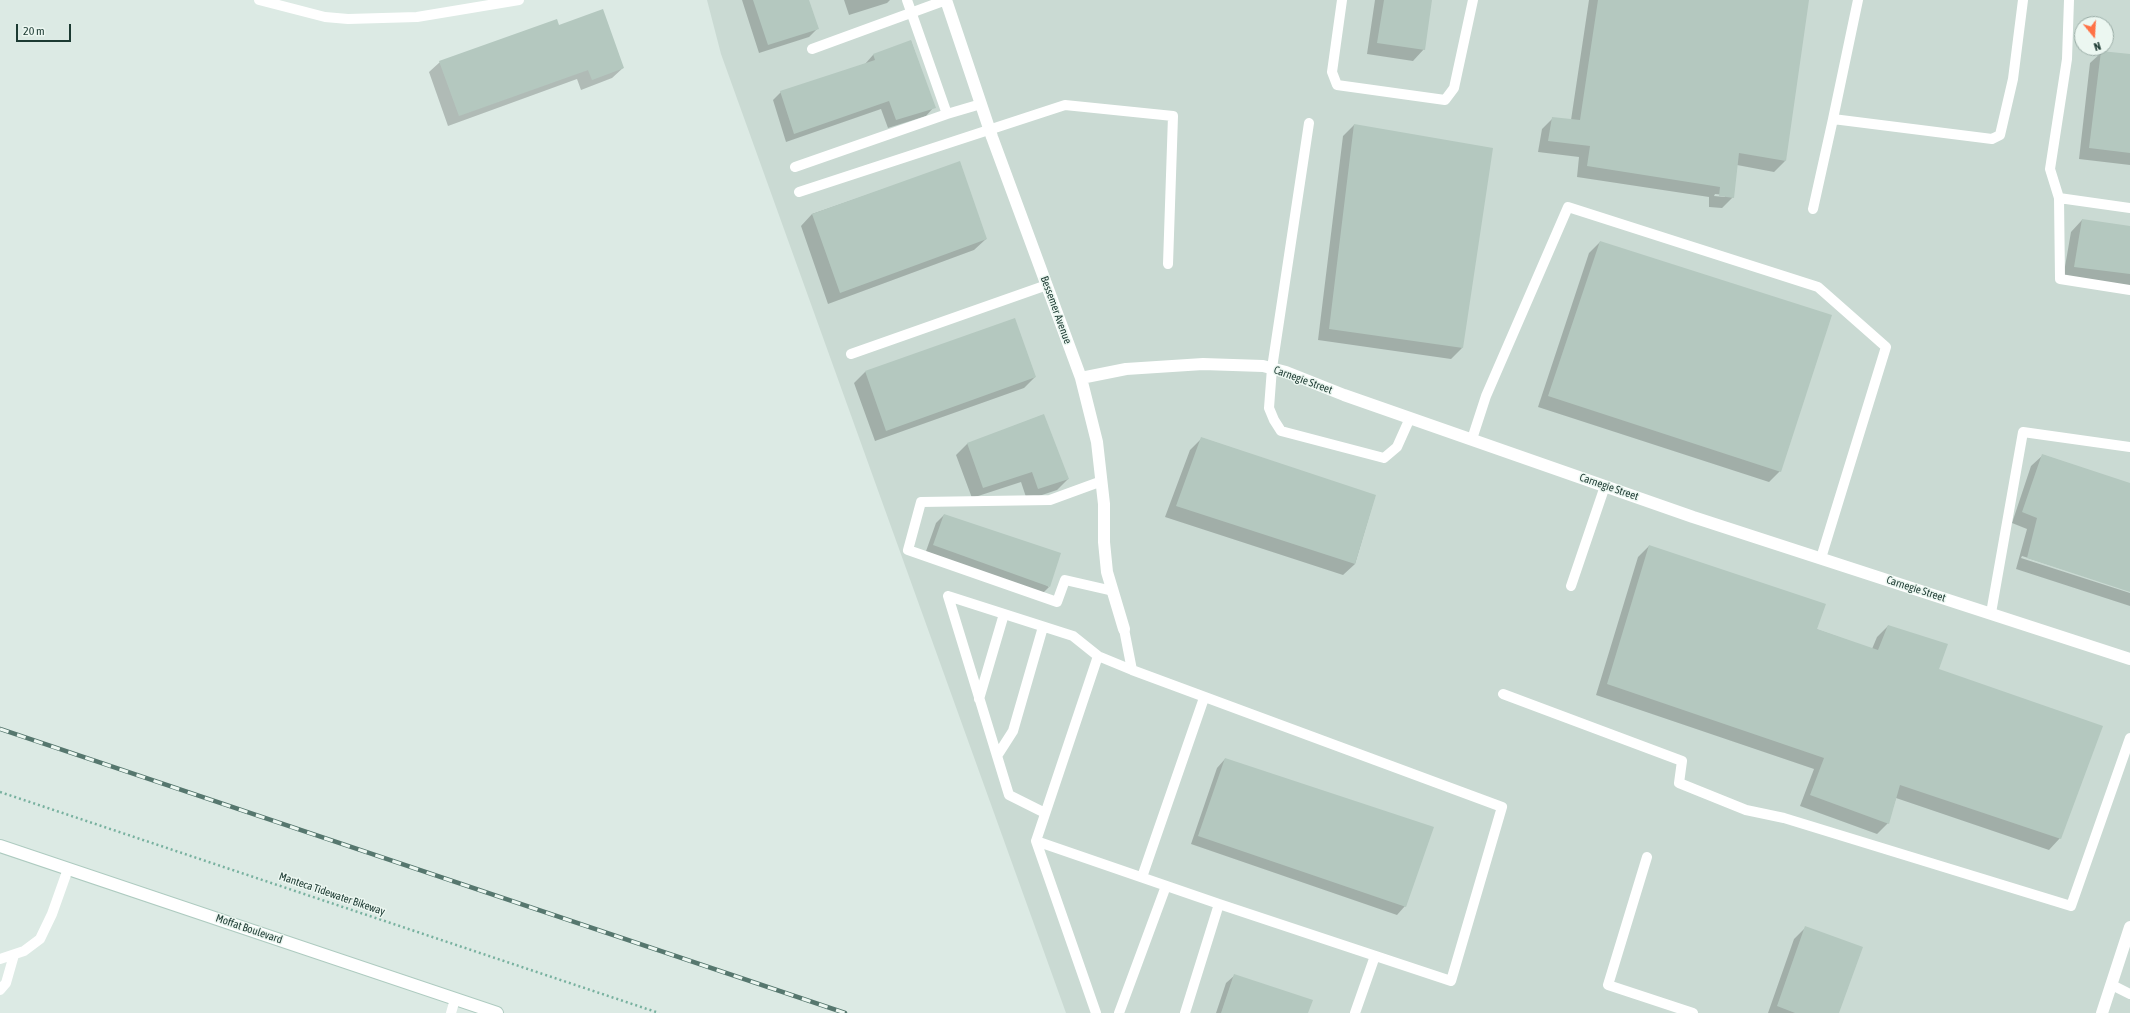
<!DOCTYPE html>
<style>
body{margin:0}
#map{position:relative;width:2130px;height:1013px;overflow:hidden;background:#dceae4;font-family:"Asap Condensed",sans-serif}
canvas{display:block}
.north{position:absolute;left:2074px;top:16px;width:40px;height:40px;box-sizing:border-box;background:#ecf7f1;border:1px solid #99aba5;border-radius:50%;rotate:162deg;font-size:11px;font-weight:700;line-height:16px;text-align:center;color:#1c3a32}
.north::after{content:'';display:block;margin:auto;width:14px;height:18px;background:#ff7145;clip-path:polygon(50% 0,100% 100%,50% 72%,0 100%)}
.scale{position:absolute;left:16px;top:24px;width:55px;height:18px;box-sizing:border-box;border:2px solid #1c3a32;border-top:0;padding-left:5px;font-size:12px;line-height:14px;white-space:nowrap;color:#1c3a32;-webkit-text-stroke:3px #ecf7f1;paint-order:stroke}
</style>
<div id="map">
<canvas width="2130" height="1013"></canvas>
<div class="north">N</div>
<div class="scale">20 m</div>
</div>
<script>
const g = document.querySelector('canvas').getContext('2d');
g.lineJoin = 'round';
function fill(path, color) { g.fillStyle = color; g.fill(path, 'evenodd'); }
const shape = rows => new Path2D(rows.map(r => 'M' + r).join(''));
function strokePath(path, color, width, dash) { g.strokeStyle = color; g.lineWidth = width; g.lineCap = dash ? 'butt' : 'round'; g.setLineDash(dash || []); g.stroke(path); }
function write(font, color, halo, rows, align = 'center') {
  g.font = font + ' "Asap Condensed",sans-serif'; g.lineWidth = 3; g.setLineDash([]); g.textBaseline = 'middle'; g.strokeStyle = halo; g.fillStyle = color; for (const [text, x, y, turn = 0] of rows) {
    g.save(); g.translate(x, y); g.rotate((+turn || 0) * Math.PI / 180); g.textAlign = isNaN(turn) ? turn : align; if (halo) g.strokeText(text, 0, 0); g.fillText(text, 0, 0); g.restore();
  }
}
fill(shape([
 [707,0,2130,0,2130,1013,1066,1013,721,54],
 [2082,24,2106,24,2106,48,2082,48]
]), '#cadad3');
fill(shape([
 [742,0,808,0,818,28,809,37,759,53],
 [844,0,890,0,887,3,849,15],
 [1375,0,1431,0,1424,49,1413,61,1367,54],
 [1589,0,1808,0,1785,161,1774,172,1737,165,1733,197,1722,208,1709,207,1709,197,1577,177,1579,157,1538,152,1542,129,1553,118,1571,120],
 [1715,194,1725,195,1725,197,1714,196],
 [559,26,623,68,612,78,581,90,577,79,448,126,429,72,440,62],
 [911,41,934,107,926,116,888,128,881,109,786,142,773,100,781,92,865,64,873,55],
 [2102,52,2130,55,2130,165,2079,159,2090,63],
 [1354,125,1462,348,1451,359,1318,340,1343,136],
 [959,163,986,239,974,250,828,304,801,226,812,214],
 [2082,220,2130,227,2130,287,2063,278,2071,232],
 [1600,242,1780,471,1769,482,1538,407,1589,253],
 [865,372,1035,377,1024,388,875,441,854,383],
 [1043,415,1068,479,1057,490,1027,500,1021,482,972,498,956,455,967,444],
 [1202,438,1375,496,1355,564,1343,575,1165,517,1190,450],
 [2043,455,2130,484,2130,591,2022,556,2021,558,2130,593,2130,606,2016,569,2027,529,2012,523,2031,466],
 [944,515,1049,587,1041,595,925,554,936,523],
 [1649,546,1816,629,1872,649,1877,637,1888,626,2060,838,2049,850,1896,798,1888,823,1877,834,1800,806,1814,769,1596,695,1638,557],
 [1225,759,1405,906,1397,915,1191,844,1217,768],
 [1805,928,1838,1013,1768,1013,1794,939],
 [1235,975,1307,1013,1216,1013,1226,983]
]), '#0003');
fill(shape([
 [753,0,809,0,819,29,768,45],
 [1384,0,1432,0,1425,50,1377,43],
 [1598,0,1809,0,1786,161,1739,153,1734,198,1719,196,1720,187,1587,166,1590,146,1548,141,1552,117,1580,120],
 [603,9,624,68,592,80,588,70,459,116,439,61,557,19,559,25],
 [911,40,936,108,896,120,889,101,794,134,780,91,875,60,873,54],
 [2101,51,2130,54,2130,153,2089,148],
 [1354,124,1493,148,1463,348,1329,329],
 [960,161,987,239,840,293,812,214],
 [2082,219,2130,226,2130,274,2074,267],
 [1600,241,1832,315,1781,472,1548,396],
 [1015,318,1036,377,886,431,865,371],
 [1044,414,1069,479,1038,489,1032,472,983,488,967,443],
 [1201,437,1376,495,1355,564,1176,506],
 [2042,454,2130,483,2130,592,2027,558,2037,518,2022,512],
 [944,514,1061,553,1050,587,933,545],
 [1649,545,1826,604,1817,629,1878,650,1888,625,1948,644,1939,669,2103,726,2061,839,1900,785,1889,824,1810,795,1824,758,1607,684],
 [1225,758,1434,827,1406,907,1198,836],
 [1805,926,1863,947,1839,1013,1795,1013,1777,1006],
 [1234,974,1313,1000,1308,1013,1221,1013]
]), '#b4c8bf');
const secondary = shape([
 [0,846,497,1013]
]);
strokePath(secondary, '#aecbc0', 14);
strokePath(shape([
 [0,792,659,1013]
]), '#78b19f', 2.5, [2, 3]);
strokePath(shape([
 [259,0,325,17,348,19,417,17,519,0],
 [907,0,947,114,981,104],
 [1342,0,1332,72,1337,85,1445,100,1454,88,1473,0],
 [812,49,946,0],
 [1833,119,1858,0],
 [1309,123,1272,368,1269,408,1274,420,1281,431,1384,458,1397,447,1410,418],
 [795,167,947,114],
 [799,192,1065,105,1173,116,1168,264],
 [2059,198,2050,169,2067,59,2069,0],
 [2130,208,2059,198,2060,279,2130,290],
 [1813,209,1833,119,1992,139,2000,135,2013,79,2023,0],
 [851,354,1047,285],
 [1472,439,1486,396,1568,207,1818,287,1886,347,1821,558],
 [1102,481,1050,500,921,502,908,550,1057,602,1065,580,1113,591],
 [1571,586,1605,486],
 [948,596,1009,795,1045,813],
 [948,596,1073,636,1098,656],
 [1991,613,2023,432,2130,447],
 [1503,694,1682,761,1679,783,1746,810,1784,818,2071,906,2130,738],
 [979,699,1004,614],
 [997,756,1013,731,1043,627],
 [1036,841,1219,904,1451,981,1502,807,1132,670,1124,629],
 [1647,857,1608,985,1693,1013],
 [1142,877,1204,698],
 [0,959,24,951,40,939,52,914,68,869],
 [2112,985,2130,994],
 [0,990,6,983,14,955],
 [451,1013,455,999],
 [1096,1013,1036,841,1098,656,1132,670],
 [1119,1013,1166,886],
 [1185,1013,1219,904],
 [1355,1013,1375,956]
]), '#fff', 10);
strokePath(shape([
 [946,0,992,137,1081,378,1097,442,1104,504,1104,542,1107,572,1124,629],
 [1081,378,1126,369,1203,364,1263,366,1286,372,1344,395,1693,517,2130,659],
 [2102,1013,2130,927]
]), '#fff', 12);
strokePath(secondary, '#fff', 12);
const rail = shape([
 [0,729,845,1013]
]);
strokePath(rail, '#56776e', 4.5);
strokePath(rail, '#ecf7f1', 3, [9]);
write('11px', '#1c3a32', '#ecf7f1', [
 ["Bessemer Avenue",1056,310,70],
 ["Carnegie Street",1303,380,20],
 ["Carnegie Street",1609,487,19],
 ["Carnegie Street",1916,589,18],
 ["Manteca Tidewater Bikeway",332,894,19],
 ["Moffat Boulevard",249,929,19]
]);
</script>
